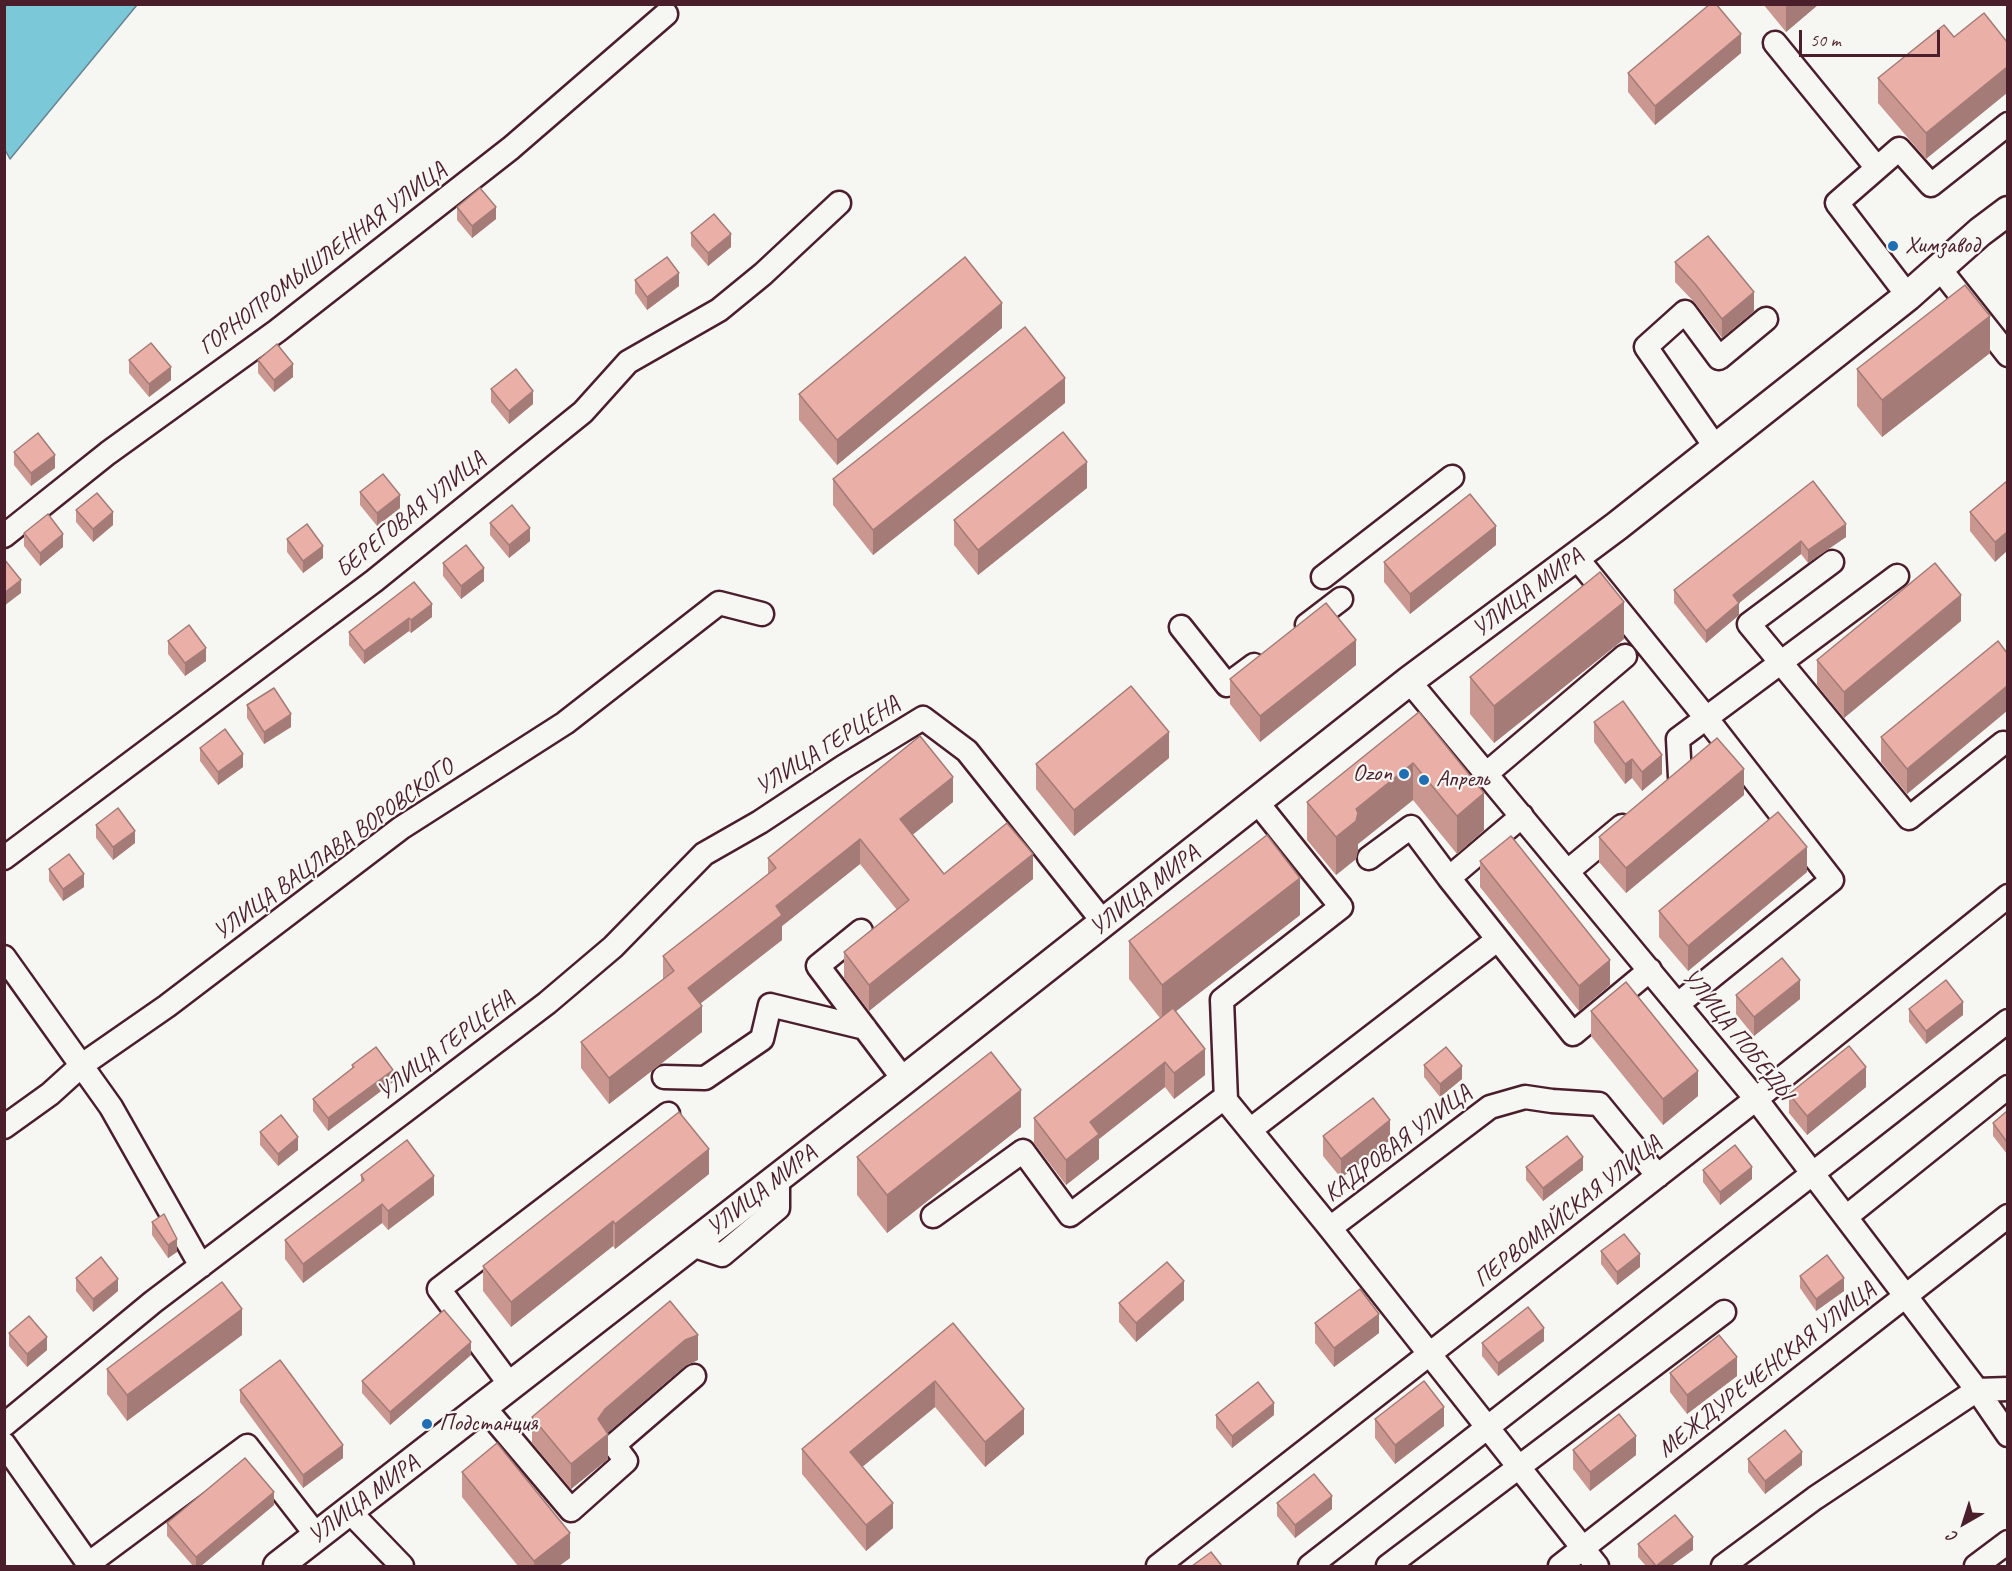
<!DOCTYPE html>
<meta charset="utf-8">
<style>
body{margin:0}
#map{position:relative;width:2012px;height:1571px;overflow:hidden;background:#f6f6f2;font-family:Caveat,sans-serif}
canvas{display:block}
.frame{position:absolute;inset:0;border:6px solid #4a1f2b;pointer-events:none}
.north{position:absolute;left:1934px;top:1493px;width:60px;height:60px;-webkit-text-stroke:4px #f6f6f2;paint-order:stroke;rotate:219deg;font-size:16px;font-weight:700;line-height:24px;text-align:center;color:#4a1f2b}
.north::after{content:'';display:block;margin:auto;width:21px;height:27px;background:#4a1f2b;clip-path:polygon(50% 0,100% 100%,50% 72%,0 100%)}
.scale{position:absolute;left:1799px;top:30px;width:141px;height:27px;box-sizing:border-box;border:3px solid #4a1f2b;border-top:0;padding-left:8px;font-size:18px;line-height:21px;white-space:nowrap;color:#4a1f2b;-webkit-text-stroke:4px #f6f6f2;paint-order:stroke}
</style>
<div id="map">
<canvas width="2012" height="1571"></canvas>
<div class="frame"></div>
<div class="north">С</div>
<div class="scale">50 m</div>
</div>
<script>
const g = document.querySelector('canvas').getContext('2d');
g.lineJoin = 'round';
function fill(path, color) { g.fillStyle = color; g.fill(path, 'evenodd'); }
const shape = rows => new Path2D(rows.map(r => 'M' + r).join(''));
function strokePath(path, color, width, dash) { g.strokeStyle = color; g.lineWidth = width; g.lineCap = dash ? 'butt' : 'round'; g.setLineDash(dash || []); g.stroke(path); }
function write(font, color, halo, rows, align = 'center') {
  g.font = font + ' Caveat,sans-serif'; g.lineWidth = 4.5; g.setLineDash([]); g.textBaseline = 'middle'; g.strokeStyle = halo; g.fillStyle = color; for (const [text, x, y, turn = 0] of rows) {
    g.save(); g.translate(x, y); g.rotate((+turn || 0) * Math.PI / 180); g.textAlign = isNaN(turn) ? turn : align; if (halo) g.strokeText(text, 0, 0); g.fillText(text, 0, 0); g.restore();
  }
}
const water = shape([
 [5,4,137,5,10,159,4,148,5,4]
]);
fill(water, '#7bc8d9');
strokePath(water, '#678493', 1.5);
const minor = shape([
 [1775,43,1877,168],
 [1940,269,2008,355],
 [1908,296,1837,203,1899,149,1931,185,2008,124],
 [1716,448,1646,347,1685,312,1719,358,1766,319],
 [4,536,108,453,277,331,511,148,666,14],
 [1576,557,1707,719,1832,880,1678,1004],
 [1832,562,1749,624,1909,818,2003,743],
 [1323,577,1452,477],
 [1307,625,1341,599],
 [1181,627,1227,685,1254,665],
 [1409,681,1756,1099,1977,1390,2008,1435],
 [1486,774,1625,656],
 [1680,777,1678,739,1897,576],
 [4,858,374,581,583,412,628,362,719,310,763,274,839,203],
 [1369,858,1411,827,1449,878,1522,816],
 [1568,871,1622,826],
 [1449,878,1573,1034,1650,970],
 [861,931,818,966,904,1080],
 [4,957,111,1107,201,1266],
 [664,1077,705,1078,762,1039,770,1005,865,1028],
 [1226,1100,1222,1000,1341,907,1257,802],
 [4,1127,50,1094,82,1065,167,1006,401,828,565,723,719,603,762,614],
 [1250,1130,1497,940],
 [933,1216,1023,1151,1070,1215,1224,1098,1330,1228,1597,1566],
 [1846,1217,2008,1087],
 [1330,1228,1490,1107,1525,1097,1552,1101,1599,1104,1658,1176],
 [692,1245,722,1255,778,1208,778,1178],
 [511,1386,439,1289,668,1114],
 [484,1407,571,1510,626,1461,614,1445,694,1376],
 [4,1425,153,1302,547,1003,613,947,704,854,760,822,843,767,923,718,967,751,1104,923],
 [4,1444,90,1566],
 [350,1512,402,1566],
 [88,1564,247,1446,317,1536],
 [1158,1566,1756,1099,2008,896],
 [1310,1566,2008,1021],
 [1388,1566,1724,1312],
 [1560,1566,2008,1216],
 [1723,1566,1815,1498,1977,1390,2008,1389],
 [1976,1566,2008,1542]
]);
const major = shape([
 [278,1566,900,1083,1409,681,1617,526,1908,296,1980,232,2008,211]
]);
strokePath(minor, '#4a1f2b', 27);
strokePath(major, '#4a1f2b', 33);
strokePath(minor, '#f6f6f2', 22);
strokePath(major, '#f6f6f2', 28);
fill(shape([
 [1763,4,1819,4,1786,32],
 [1944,25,1926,159,1878,103,1878,78],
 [1741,53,1655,125,1628,92,1628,73],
 [457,207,496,219,472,238,457,220],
 [691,233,731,247,708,266,691,246],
 [1675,262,1754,311,1722,338,1696,304,1675,282],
 [635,280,679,286,647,310,635,293],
 [1002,328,837,465,799,420,799,394],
 [1990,353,1882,437,1857,406,1857,369],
 [129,360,171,380,149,397,129,373],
 [258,360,293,377,274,392,258,373],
 [491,389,533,404,509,424,491,402],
 [1065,403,873,555,833,505,833,479],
 [14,452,55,468,31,486,14,465],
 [1813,481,1846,537,1808,563,1801,554,1739,603,1739,615,1706,643,1674,603,1674,590],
 [2007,481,1995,562,1970,531,1970,512],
 [1087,488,978,575,954,545,954,520],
 [360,492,400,508,377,526,360,505],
 [76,510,113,525,93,542,76,522],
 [490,523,530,541,509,558,490,535],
 [24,533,63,547,40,566,24,546],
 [287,539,323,558,303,573,287,552],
 [1496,545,1410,614,1384,582,1384,562],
 [443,563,484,581,461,599,443,576],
 [414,582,432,617,411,633,409,631,364,664,349,645,349,632],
 [1961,621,1844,718,1817,685,1817,660],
 [1624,639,1494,743,1470,714,1470,677],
 [168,641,206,661,185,676,168,654],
 [2007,653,1907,794,1881,762,1881,737],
 [1356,665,1260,742,1230,704,1230,679],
 [247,705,291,727,264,744,247,718],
 [1419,712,1484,830,1457,854,1413,800,1358,844,1358,850,1356,859,1336,875,1307,840,1307,802],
 [1594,722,1662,774,1642,791,1632,778,1625,784,1594,742],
 [200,748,243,767,218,785,200,761],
 [1169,758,1074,836,1036,789,1036,764],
 [1744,795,1626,893,1599,862,1599,837],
 [953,802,912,835,944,874,1033,879,869,1011,844,978,844,952,897,910,860,864,782,926,782,940,700,1004,702,1032,609,1104,581,1068,581,1042,663,979,663,956,768,875,768,858],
 [96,825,135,843,113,860,96,838],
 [1480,861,1610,985,1579,1011,1480,887],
 [49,869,84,887,63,901,49,881],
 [1807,872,1688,971,1659,937,1659,911],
 [1300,915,1175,1012,1205,1075,1174,1099,1165,1087,1099,1139,1099,1159,1066,1185,1034,1143,1034,1118,1160,1018,1129,979,1129,941],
 [1736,995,1800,999,1754,1036,1736,1014],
 [1909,1009,1963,1015,1926,1044,1909,1022],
 [1591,1011,1698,1096,1663,1125,1591,1036],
 [352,1065,393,1082,328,1131,313,1111,313,1099,352,1068],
 [1424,1065,1462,1079,1440,1097,1424,1077],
 [1866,1087,1807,1135,1789,1113,1789,1094],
 [2007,1111,2007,1154,1993,1136,1993,1123],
 [1021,1127,887,1233,857,1195,857,1157],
 [260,1132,298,1150,278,1166,260,1145],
 [1323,1136,1390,1140,1341,1178,1323,1156],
 [1526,1167,1583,1170,1543,1201,1526,1180],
 [1703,1170,1752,1179,1720,1205,1703,1182],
 [709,1174,615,1249,613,1246,511,1327,483,1291,483,1266],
 [361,1175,434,1195,388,1230,382,1223,303,1283,285,1259,285,1240,361,1182],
 [152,1222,177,1252,168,1258,152,1235],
 [1601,1251,1640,1267,1617,1285,1601,1264],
 [1800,1276,1844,1291,1816,1311,1800,1288],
 [76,1278,118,1291,93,1312,76,1291],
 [1184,1300,1136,1342,1119,1322,1119,1303],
 [953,1323,1024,1434,985,1467,935,1407,862,1467,893,1528,866,1551,802,1474,802,1449],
 [1315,1323,1379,1333,1334,1367,1315,1343],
 [9,1333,47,1350,27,1367,9,1346],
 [242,1335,127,1421,107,1394,107,1369],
 [1544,1341,1498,1376,1482,1356,1482,1343],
 [471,1355,390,1425,362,1393,362,1381],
 [698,1360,685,1366,607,1433,608,1459,571,1489,532,1443,532,1417],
 [1670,1373,1737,1376,1687,1414,1670,1392],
 [240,1390,343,1458,303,1488,240,1402],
 [1216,1415,1274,1415,1232,1448,1216,1428],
 [1375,1419,1444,1426,1395,1464,1375,1438],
 [1573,1450,1636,1455,1590,1491,1573,1469],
 [1748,1459,1802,1465,1765,1494,1748,1472],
 [462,1472,570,1558,559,1566,518,1566,462,1497],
 [1277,1503,1332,1509,1295,1538,1277,1516],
 [274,1505,201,1566,193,1566,167,1536,167,1523],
 [1638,1544,1693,1550,1671,1566,1646,1566,1638,1557]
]), '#c99790');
fill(shape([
 [1788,4,1819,4,1786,32,1786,7],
 [1741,34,1741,53,1655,125,1655,106],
 [2007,67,2007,93,1926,159,1926,133],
 [496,207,496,219,472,238,472,226],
 [731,234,731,247,708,266,708,253],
 [679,273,679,286,647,310,647,297],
 [1754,292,1754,311,1722,338,1722,319],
 [1002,303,1002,328,837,465,837,440],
 [1990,316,1990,353,1882,437,1882,400],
 [293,364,293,377,274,392,274,380],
 [171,367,171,380,149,397,149,384],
 [1065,378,1065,403,873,555,873,530],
 [533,391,533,404,509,424,509,411],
 [55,455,55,468,31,486,31,473],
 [1087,462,1087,488,978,575,978,550],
 [400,495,400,508,377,526,377,513],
 [113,512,113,525,93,542,93,529],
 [1846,524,1846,537,1808,563,1808,550],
 [1496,526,1496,545,1410,614,1410,594],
 [530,528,530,541,509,558,509,545],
 [2007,532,2007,551,1995,562,1995,542],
 [63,534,63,547,40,566,40,553],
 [1801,541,1801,554,1739,603,1739,615,1706,643,1706,631,1733,595],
 [323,546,323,558,303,573,303,561],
 [484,568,484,581,461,599,461,586],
 [21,580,21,593,4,606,4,593],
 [1961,595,1961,621,1844,718,1844,692],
 [1624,602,1624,639,1494,743,1494,706],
 [432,604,432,617,411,633,411,620],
 [409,618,409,631,364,664,364,651],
 [1356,640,1356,665,1260,742,1260,716],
 [206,648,206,661,185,676,185,663],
 [2007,686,2007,711,1907,794,1907,769],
 [291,714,291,727,264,744,264,732],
 [1169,732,1169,758,1074,836,1074,810],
 [243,754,243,767,218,785,218,772],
 [1662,755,1662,774,1642,791,1642,772],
 [1632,759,1632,778,1625,784,1625,764],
 [1413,763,1413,800,1358,844,1358,850,1356,859,1336,875,1336,837,1356,809],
 [1744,769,1744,795,1626,893,1626,868],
 [953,777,953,802,900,845,900,819],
 [1484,793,1484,830,1457,854,1457,816],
 [135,831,135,843,113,860,113,847],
 [860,839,860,864,782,926,782,940,688,1013,688,988,776,906],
 [1807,847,1807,872,1688,971,1688,946],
 [1033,854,1033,879,869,1011,869,985],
 [84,874,84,887,63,901,63,889],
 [1300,878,1300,915,1162,1022,1162,985],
 [1610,960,1610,985,1579,1011,1579,986],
 [1800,980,1800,999,1754,1036,1754,1017],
 [1963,1002,1963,1015,1926,1044,1926,1031],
 [702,1006,702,1032,609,1104,609,1078],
 [1205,1049,1205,1075,1174,1099,1174,1073],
 [1165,1062,1165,1087,1099,1139,1099,1159,1066,1185,1066,1160,1090,1122],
 [1462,1066,1462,1079,1440,1097,1440,1084],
 [1866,1067,1866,1087,1807,1135,1807,1116],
 [393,1070,393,1082,328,1131,328,1118],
 [1698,1071,1698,1096,1663,1125,1663,1099],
 [1021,1090,1021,1127,887,1233,887,1195],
 [1390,1120,1390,1140,1341,1178,1341,1159],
 [298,1137,298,1150,278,1166,278,1154],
 [709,1149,709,1174,615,1249,615,1224],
 [1583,1157,1583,1170,1543,1201,1543,1188],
 [1752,1167,1752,1179,1720,1205,1720,1192],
 [434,1176,434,1195,388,1230,388,1211],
 [382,1204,382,1223,303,1283,303,1264],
 [613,1221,613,1246,511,1327,511,1302],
 [177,1239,177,1252,168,1258,168,1245],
 [1640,1254,1640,1267,1617,1285,1617,1272],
 [1844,1278,1844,1291,1816,1311,1816,1299],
 [118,1279,118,1291,93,1312,93,1299],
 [1184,1281,1184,1300,1136,1342,1136,1323],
 [242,1309,242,1335,127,1421,127,1395],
 [1379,1314,1379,1333,1334,1367,1334,1348],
 [1544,1328,1544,1341,1498,1376,1498,1363],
 [698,1335,698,1360,685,1366,605,1435,608,1434,608,1459,571,1489,571,1464,598,1419,605,1409,685,1340],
 [47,1337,47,1350,27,1367,27,1354],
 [471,1342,471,1355,390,1425,390,1412],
 [1737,1357,1737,1376,1687,1414,1687,1395],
 [935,1381,935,1407,850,1477,850,1452],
 [1274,1403,1274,1415,1232,1448,1232,1436],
 [1444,1407,1444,1426,1395,1464,1395,1445],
 [1024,1409,1024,1434,985,1467,985,1442],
 [1636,1436,1636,1455,1590,1491,1590,1472],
 [343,1445,343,1458,303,1488,303,1475],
 [1802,1452,1802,1465,1765,1494,1765,1481],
 [274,1492,274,1505,201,1566,196,1566,196,1557],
 [1332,1496,1332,1509,1295,1538,1295,1525],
 [893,1503,893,1528,866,1551,866,1525],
 [570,1533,570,1558,559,1566,534,1566,534,1561],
 [1693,1537,1693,1550,1671,1566,1656,1566]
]), '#a47b76');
const building = shape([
 [1710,4,1716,4,1741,34,1655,106,1628,73,1710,4],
 [1984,13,2007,42,2007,67,1926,133,1878,78,1944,25,1954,37,1984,13],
 [480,188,496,207,472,226,457,207,480,188],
 [714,214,731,234,708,253,691,233,714,214],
 [1708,236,1754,292,1722,319,1696,285,1675,262,1708,236],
 [667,257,679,273,647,297,635,280,667,257],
 [965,257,1002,303,837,440,799,394,965,257],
 [1965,285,1990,316,1882,400,1857,369,1965,285],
 [1025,327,1065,378,873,530,833,479,1025,327],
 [151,343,171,367,149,384,129,360,151,343],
 [277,344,293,364,274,380,258,360,277,344],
 [516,369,533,391,509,411,491,389,516,369],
 [1063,432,1087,462,978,550,954,520,1063,432],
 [38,433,55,455,31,473,14,452,38,433],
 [383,474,400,495,377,513,360,492,383,474],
 [1813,481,1846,524,1808,550,1801,541,1733,595,1739,603,1706,631,1674,590,1813,481],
 [2007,481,2007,532,1995,542,1970,512,2007,481],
 [97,493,113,512,93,529,76,510,97,493],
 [1470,494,1496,526,1410,594,1384,562,1470,494],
 [512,505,530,528,509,545,490,523,512,505],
 [48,514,63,534,40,553,24,533,48,514],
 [307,524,323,546,303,561,287,539,307,524],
 [466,545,484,568,461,586,443,563,466,545],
 [4,559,21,580,4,593,4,559],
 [1935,563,1961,595,1844,692,1817,660,1935,563],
 [1600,572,1624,602,1494,706,1470,677,1600,572],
 [414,582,432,604,411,620,409,618,364,651,349,632,414,582],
 [1326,603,1356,640,1260,716,1230,679,1326,603],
 [189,625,206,648,185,663,168,641,189,625],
 [1998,641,2007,653,2007,686,1907,769,1881,737,1998,641],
 [1131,686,1169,732,1074,810,1036,764,1131,686],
 [274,688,291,714,264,732,247,705,274,688],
 [1623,701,1662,755,1642,772,1632,759,1625,764,1594,722,1623,701],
 [1419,712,1484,793,1457,816,1413,763,1356,809,1358,813,1356,821,1336,837,1307,802,1419,712],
 [225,729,243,754,218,772,200,748,225,729],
 [920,736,953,777,900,819,944,874,1007,823,1033,854,869,985,844,952,909,900,860,839,776,906,782,915,688,988,702,1006,609,1078,581,1042,674,971,663,956,776,868,768,858,920,736],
 [1717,738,1744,769,1626,868,1599,837,1717,738],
 [118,808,135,831,113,847,96,825,118,808],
 [1778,812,1807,847,1688,946,1659,911,1778,812],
 [1267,835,1300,878,1162,985,1129,941,1267,835],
 [1511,836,1610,960,1579,986,1480,861,1511,836],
 [69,854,84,874,63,889,49,869,69,854],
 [1782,958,1800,980,1754,1017,1736,995,1782,958],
 [1946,980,1963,1002,1926,1031,1909,1009,1946,980],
 [1626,982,1698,1071,1663,1099,1591,1011,1626,982],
 [1173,1008,1205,1049,1174,1073,1165,1062,1090,1122,1099,1134,1066,1160,1034,1118,1173,1008],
 [1849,1046,1866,1067,1807,1116,1789,1094,1849,1046],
 [376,1047,393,1070,328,1118,313,1099,354,1067,352,1065,376,1047],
 [1446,1047,1462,1066,1440,1084,1424,1065,1446,1047],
 [991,1052,1021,1090,887,1195,857,1157,991,1052],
 [1373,1098,1390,1120,1341,1159,1323,1136,1373,1098],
 [2007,1111,2007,1142,1993,1123,2007,1111],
 [679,1112,709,1149,615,1224,613,1221,511,1302,483,1266,679,1112],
 [281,1115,298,1137,278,1154,260,1132,281,1115],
 [1567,1136,1583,1157,1543,1188,1526,1167,1567,1136],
 [407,1140,434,1176,388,1211,382,1204,303,1264,285,1240,364,1180,361,1175,407,1140],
 [1735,1145,1752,1167,1720,1192,1703,1170,1735,1145],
 [164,1214,177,1239,168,1245,152,1222,164,1214],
 [1624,1234,1640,1254,1617,1272,1601,1251,1624,1234],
 [1827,1255,1844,1278,1816,1299,1800,1276,1827,1255],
 [101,1257,118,1279,93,1299,76,1278,101,1257],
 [1167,1262,1184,1281,1136,1323,1119,1303,1167,1262],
 [222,1282,242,1309,127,1395,107,1369,222,1282],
 [1360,1289,1379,1314,1334,1348,1315,1323,1360,1289],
 [670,1301,698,1335,685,1340,605,1409,598,1419,608,1434,571,1464,532,1417,670,1301],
 [1528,1307,1544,1328,1498,1363,1482,1343,1528,1307],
 [444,1310,471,1342,390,1412,362,1381,444,1310],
 [29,1316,47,1337,27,1354,9,1333,29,1316],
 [953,1323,1024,1409,985,1442,935,1381,850,1452,893,1503,866,1525,802,1449,953,1323],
 [1719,1335,1737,1357,1687,1395,1670,1373,1719,1335],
 [280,1360,343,1445,303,1475,240,1390,280,1360],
 [1424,1381,1444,1407,1395,1445,1375,1419,1424,1381],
 [1258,1382,1274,1403,1232,1436,1216,1415,1258,1382],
 [1619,1414,1636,1436,1590,1472,1573,1450,1619,1414],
 [1785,1430,1802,1452,1765,1481,1748,1459,1785,1430],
 [497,1443,570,1533,534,1561,462,1472,497,1443],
 [245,1458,274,1492,196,1557,167,1523,245,1458],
 [1314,1474,1332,1496,1295,1525,1277,1503,1314,1474],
 [1675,1515,1693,1537,1656,1566,1638,1544,1675,1515],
 [1211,1552,1222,1566,1192,1566,1211,1552]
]);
fill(building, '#eab0a8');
strokePath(building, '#a47b76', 1.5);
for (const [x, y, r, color] of [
 [1893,246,6,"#1f6fb2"],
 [1404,774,6,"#1f6fb2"],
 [1424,780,6,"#1f6fb2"],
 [427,1424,6,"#1f6fb2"]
]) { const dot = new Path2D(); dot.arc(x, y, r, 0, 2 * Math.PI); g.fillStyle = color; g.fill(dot); strokePath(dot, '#f6f6f2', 2); }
write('24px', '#4a1f2b', '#f6f6f2', [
 ["Химзавод",1905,246],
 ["Ozon",1392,774,"right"],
 ["Апрель",1436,780],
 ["Подстанция",439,1424]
], 'left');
write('24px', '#4a1f2b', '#f6f6f2', [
 ["ГОРНОПРОМЫШЛЕННАЯ УЛИЦА",323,259,-37],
 ["БЕРЕГОВАЯ УЛИЦА",411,515,-39],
 ["УЛИЦА МИРА",1528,593,-37],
 ["УЛИЦА ГЕРЦЕНА",828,746,-32],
 ["УЛИЦА ВАЦЛАВА ВОРОВСКОГО",334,850,-36],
 ["УЛИЦА МИРА",1145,891,-38],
 ["УЛИЦА ПОБЕДЫ",1737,1035,51],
 ["УЛИЦА ГЕРЦЕНА",446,1046,-37],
 ["КАДРОВАЯ УЛИЦА",1398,1144,-37],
 ["УЛИЦА МИРА",762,1191,-38],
 ["ПЕРВОМАЙСКАЯ УЛИЦА",1568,1212,-38],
 ["МЕЖДУРЕЧЕНСКАЯ УЛИЦА",1767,1370,-38],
 ["УЛИЦА МИРА",364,1500,-37]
]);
</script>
